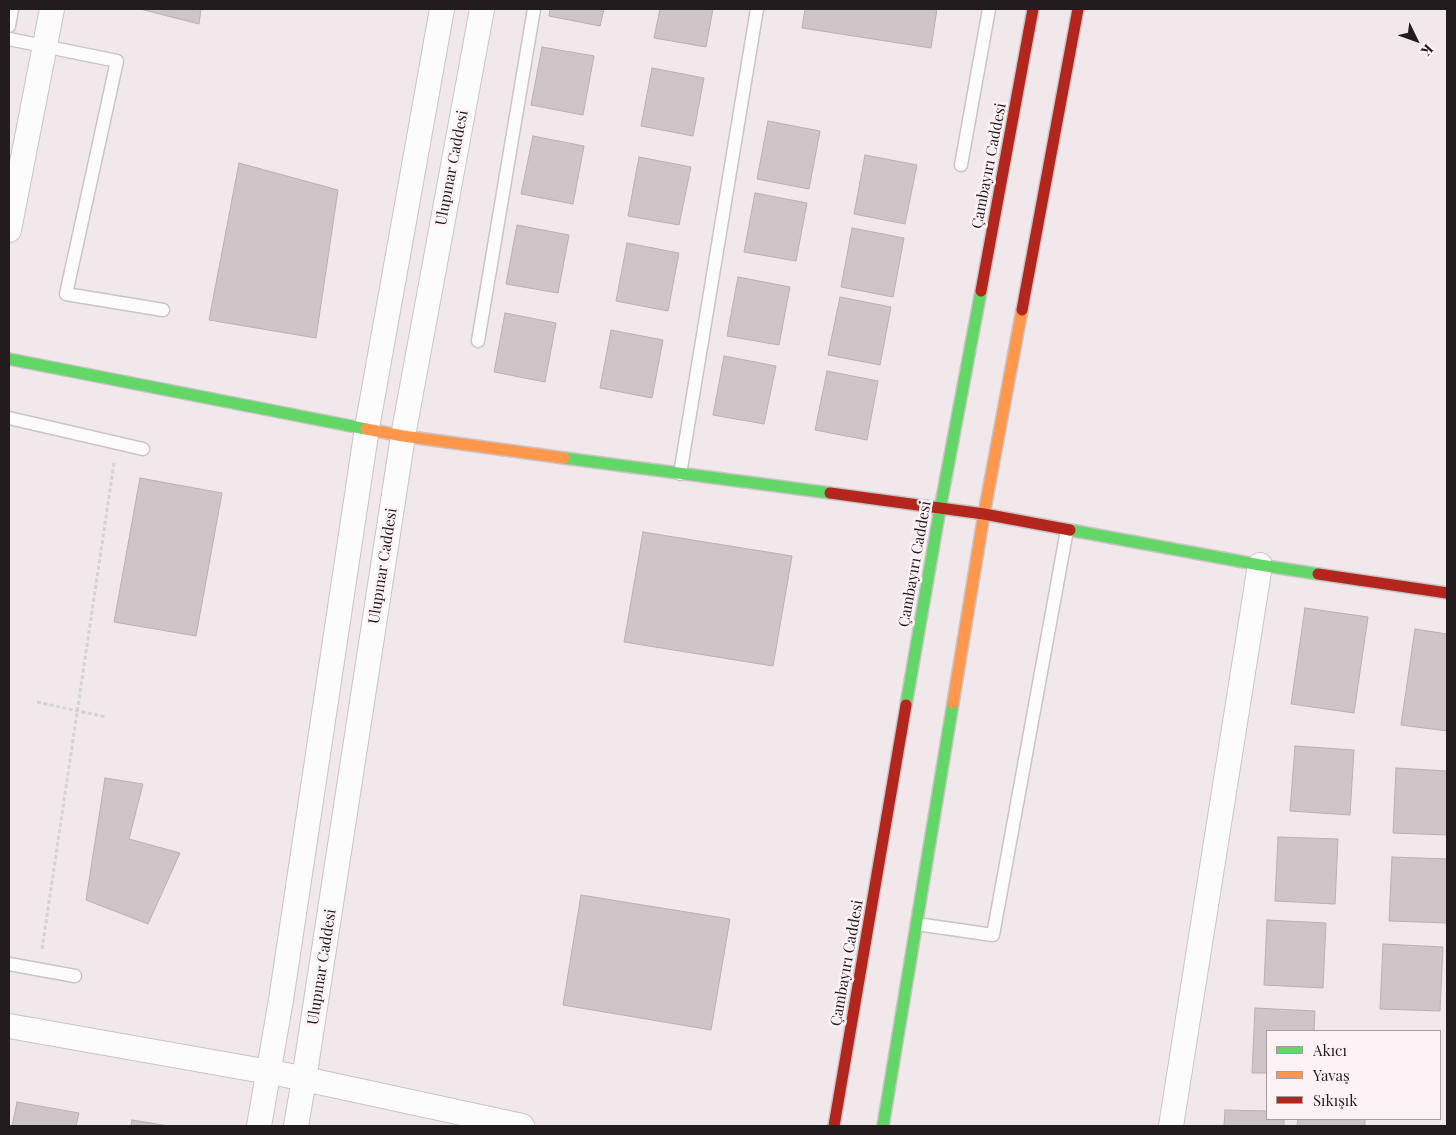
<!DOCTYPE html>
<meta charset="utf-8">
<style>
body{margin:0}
#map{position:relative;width:1456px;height:1135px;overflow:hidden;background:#f1e8eb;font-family:"Playfair Display",serif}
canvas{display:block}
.frame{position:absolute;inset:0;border:10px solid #221c1e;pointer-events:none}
.legend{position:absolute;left:1266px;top:1030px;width:175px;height:90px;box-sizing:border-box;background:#fdf3f7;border:1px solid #a59da0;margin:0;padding:6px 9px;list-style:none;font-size:15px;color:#221c1e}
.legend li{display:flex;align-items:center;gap:10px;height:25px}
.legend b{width:25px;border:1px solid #a59da0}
.north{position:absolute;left:1391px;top:15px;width:50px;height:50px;-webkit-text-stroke:4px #fdf3f7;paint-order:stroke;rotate:132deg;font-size:14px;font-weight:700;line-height:20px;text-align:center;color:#221c1e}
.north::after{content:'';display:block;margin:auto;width:18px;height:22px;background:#221c1e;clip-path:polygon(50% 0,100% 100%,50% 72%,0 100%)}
</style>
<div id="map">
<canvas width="1456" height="1135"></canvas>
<div class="frame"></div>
<ul class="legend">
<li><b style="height:6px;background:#63d668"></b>Akıcı</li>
<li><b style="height:6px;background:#ff974d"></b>Yavaş</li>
<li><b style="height:6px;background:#b3261e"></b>Sıkışık</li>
</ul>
<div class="north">K</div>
</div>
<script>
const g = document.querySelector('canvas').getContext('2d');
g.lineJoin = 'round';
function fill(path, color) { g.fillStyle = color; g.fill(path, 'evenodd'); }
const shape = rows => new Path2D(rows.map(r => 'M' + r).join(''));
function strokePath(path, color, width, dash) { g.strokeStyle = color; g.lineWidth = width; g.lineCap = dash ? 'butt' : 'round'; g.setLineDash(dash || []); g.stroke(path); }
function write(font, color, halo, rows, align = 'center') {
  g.font = font + ' "Playfair Display",serif'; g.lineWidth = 5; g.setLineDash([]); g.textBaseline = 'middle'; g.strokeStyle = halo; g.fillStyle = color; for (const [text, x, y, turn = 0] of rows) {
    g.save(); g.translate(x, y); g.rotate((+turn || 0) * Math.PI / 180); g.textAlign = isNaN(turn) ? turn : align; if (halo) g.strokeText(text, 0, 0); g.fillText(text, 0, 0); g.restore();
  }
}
const building = shape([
 [140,9,201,9,199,24,140,9],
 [550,9,604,9,600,26,549,16,550,9],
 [660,9,713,9,706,47,654,38,660,9],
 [805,9,937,9,931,48,802,28,805,9],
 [542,47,594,56,583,115,531,105,542,47],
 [652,68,704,78,693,136,641,126,652,68],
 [768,121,820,131,809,189,757,179,768,121],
 [533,136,584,146,573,204,521,194,533,136],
 [865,155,917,165,905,224,854,214,865,155],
 [639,157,691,167,679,225,628,216,639,157],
 [239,163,338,190,316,338,209,320,239,163],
 [755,193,807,203,796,261,744,252,755,193],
 [517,225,569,235,558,293,506,284,517,225],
 [852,228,904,238,893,297,841,287,852,228],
 [627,243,679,253,668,311,616,301,627,243],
 [738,277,790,287,779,345,727,336,738,277],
 [840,297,891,307,880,365,828,355,840,297],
 [505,313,556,323,545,382,494,372,505,313],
 [611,330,663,340,652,398,600,388,611,330],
 [724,356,776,366,764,424,713,415,724,356],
 [827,371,878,381,867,440,815,430,827,371],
 [140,478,222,493,196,636,114,622,140,478],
 [643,532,792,556,773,666,624,642,643,532],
 [1305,608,1368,617,1354,713,1291,704,1305,608],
 [1415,629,1447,634,1447,731,1401,725,1415,629],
 [1295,746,1354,750,1350,815,1290,811,1295,746],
 [1396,768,1447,771,1447,835,1393,833,1396,768],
 [105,778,143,784,129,839,180,853,148,924,86,900,105,778],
 [1278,837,1338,839,1335,904,1275,901,1278,837],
 [1392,857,1447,859,1447,923,1389,921,1392,857],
 [581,895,730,919,711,1030,563,1005,581,895],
 [1267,920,1326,923,1323,988,1264,985,1267,920],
 [1383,944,1443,947,1440,1011,1380,1009,1383,944],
 [1255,1008,1315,1011,1314,1031,1267,1031,1267,1073,1252,1073,1255,1008],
 [17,1102,79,1113,76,1126,12,1126,17,1102],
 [1225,1110,1267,1111,1267,1119,1284,1119,1284,1126,1224,1126,1225,1110],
 [1298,1119,1365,1119,1365,1126,1297,1126,1298,1119],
 [132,1120,169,1126,131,1126,132,1120]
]);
fill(building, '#cdc5c8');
strokePath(building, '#b8b0b3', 1);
const lane = shape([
 [9,26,12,9],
 [9,39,117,61,66,294,163,310],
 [961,165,989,9],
 [478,341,534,9],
 [9,418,143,449],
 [680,474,757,9],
 [917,924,993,935,1067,530],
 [9,964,75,976]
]);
const street = shape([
 [9,230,52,9],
 [9,1026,286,1075,522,1126],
 [259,1126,281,1000,367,428,442,9],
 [296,1126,304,1079,403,436,482,9],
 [1171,1126,1260,565]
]);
const fast = shape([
 [9,359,366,429],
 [564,458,830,493],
 [1070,530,1260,565,1318,574],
 [906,705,940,509,981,291],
 [883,1126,953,703]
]);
const slow = shape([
 [366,429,403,436,564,458],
 [953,703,984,514,1022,310]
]);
const jam = shape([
 [981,291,1033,9],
 [1022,310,1078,9],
 [830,493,984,514,1070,530],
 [1318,574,1447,593],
 [834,1126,906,705]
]);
strokePath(lane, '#cac4c6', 15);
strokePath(street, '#cac4c6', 26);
strokePath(fast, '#cac4c6', 14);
strokePath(slow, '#cac4c6', 14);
strokePath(jam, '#cac4c6', 14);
strokePath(shape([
 [37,702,106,717],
 [42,949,114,463]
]), '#d5d3d3', 3, [4, 2.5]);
strokePath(lane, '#fdfcfc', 12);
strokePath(street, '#fdfcfc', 24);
strokePath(fast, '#63d668', 11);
strokePath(slow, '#ff974d', 11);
strokePath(jam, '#b3261e', 11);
write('15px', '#221c1e', '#fdf3f7', [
 ["Çambayırı Caddesi",989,166,-79],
 ["Ulupınar Caddesi",452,168,-79],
 ["Çambayırı Caddesi",915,564,-80],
 ["Ulupınar Caddesi",383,566,-81],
 ["Çambayırı Caddesi",847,963,-80],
 ["Ulupınar Caddesi",322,967,-81]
]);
</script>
